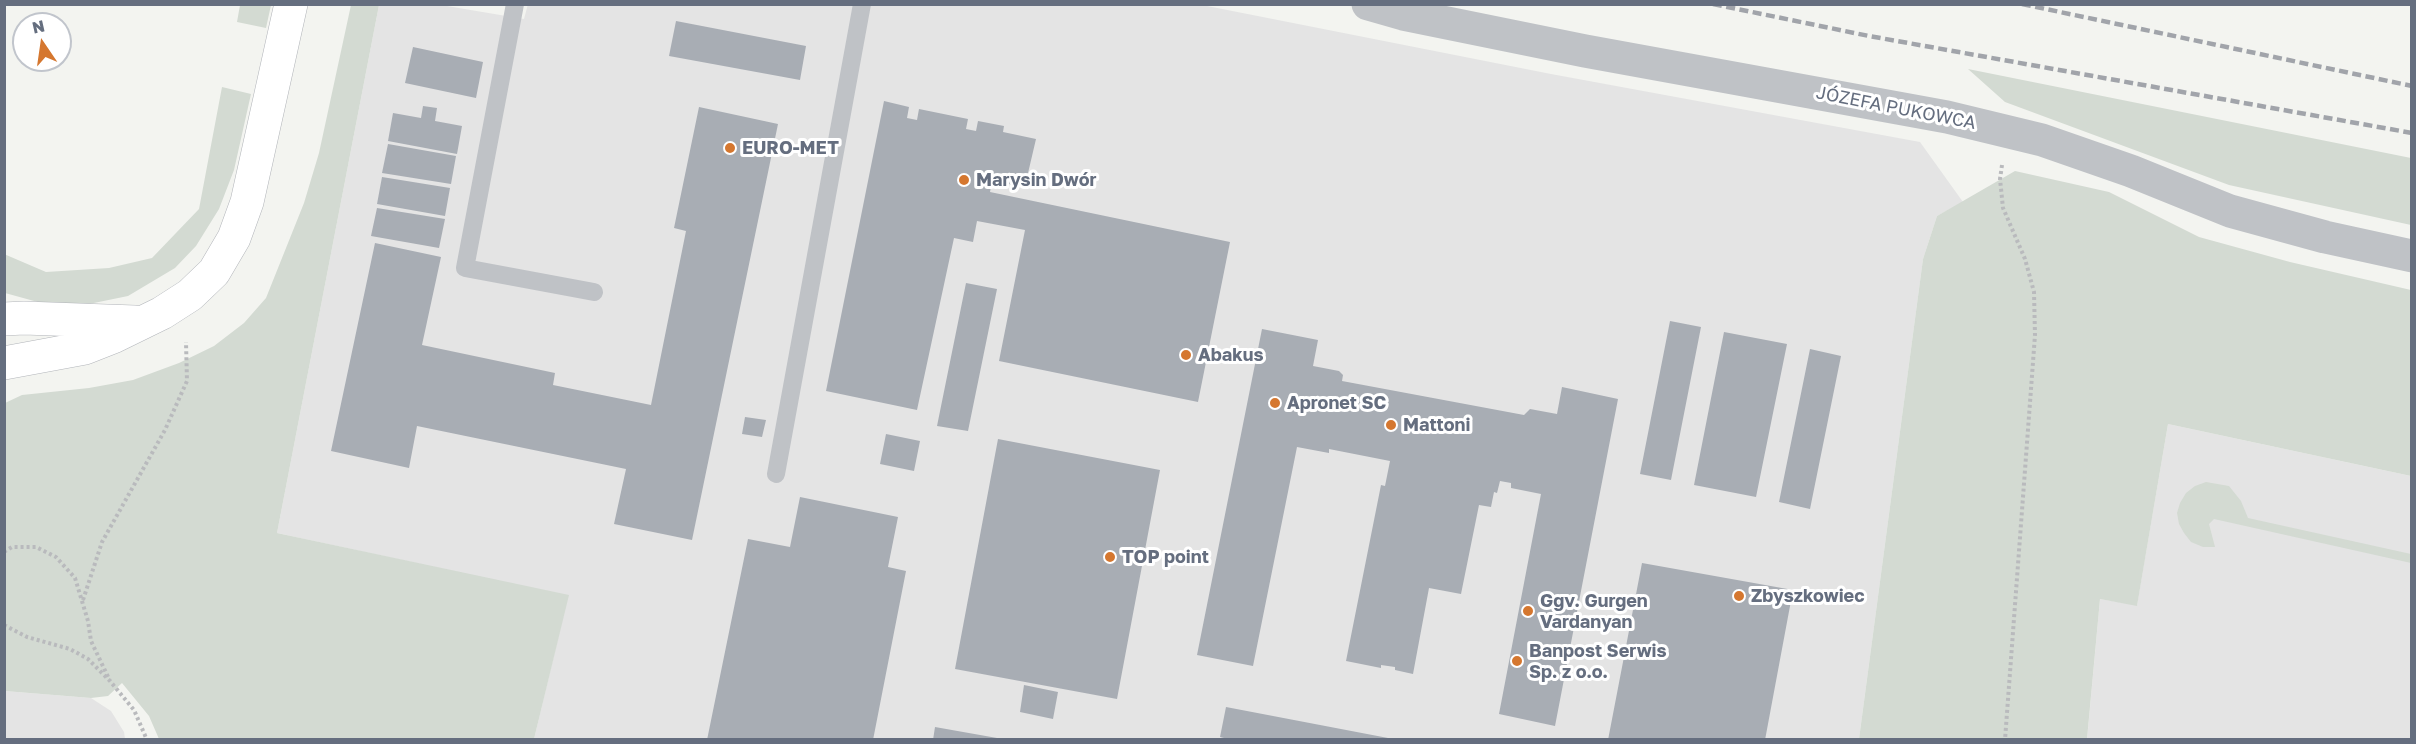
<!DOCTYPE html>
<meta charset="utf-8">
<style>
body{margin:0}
#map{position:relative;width:2416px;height:744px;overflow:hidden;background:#f3f4f0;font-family:"Golos Text",sans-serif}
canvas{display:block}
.frame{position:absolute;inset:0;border:6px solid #656e7f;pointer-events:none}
.north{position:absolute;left:12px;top:12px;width:60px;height:60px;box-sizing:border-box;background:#fff;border:2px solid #c1c5cc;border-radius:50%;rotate:347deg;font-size:16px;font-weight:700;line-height:24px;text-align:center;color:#656e7f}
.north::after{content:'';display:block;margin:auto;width:21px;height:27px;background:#d5772f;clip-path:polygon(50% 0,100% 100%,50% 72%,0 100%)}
</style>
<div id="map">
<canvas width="2416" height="744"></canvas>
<div class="frame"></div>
<div class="north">N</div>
</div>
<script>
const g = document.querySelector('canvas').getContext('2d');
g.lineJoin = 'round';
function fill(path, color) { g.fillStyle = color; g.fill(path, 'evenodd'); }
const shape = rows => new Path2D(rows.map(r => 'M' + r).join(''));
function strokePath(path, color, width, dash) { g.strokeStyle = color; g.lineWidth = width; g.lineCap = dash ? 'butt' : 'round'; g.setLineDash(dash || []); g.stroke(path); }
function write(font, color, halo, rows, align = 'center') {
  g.font = font + ' "Golos Text",sans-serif'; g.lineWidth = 6; g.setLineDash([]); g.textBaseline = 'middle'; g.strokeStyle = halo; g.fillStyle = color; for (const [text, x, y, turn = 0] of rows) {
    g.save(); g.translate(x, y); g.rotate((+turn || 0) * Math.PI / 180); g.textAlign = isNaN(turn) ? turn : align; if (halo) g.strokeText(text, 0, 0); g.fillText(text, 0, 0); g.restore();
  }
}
fill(shape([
 [528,4,1202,5,1551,74,1920,142,1963,202,1937,216,1923,259,1859,739,534,739,568,596,277,533,379,5,441,5,524,19],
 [2168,424,2411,476,2411,739,2087,740,2100,599,2137,605],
 [5,691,91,698,111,711,124,732,125,739,5,739]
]), '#e4e4e4');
fill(shape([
 [240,5,271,5,266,28,237,22],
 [351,5,379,5,277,533,569,595,534,739,159,739,149,716,122,683,108,696,91,698,5,691,5,403,22,395,89,388,133,380,179,363,214,346,244,323,266,298,304,203,319,153],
 [1968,69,2411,158,2411,225,2229,185,2005,102],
 [222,87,251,94,234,170,219,209,196,246,175,268,128,296,84,305,45,304,5,293,4,254,46,272,109,268,152,258,199,209],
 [2015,171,2109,192,2199,237,2290,262,2411,290,2411,476,2168,424,2137,606,2100,599,2087,739,1859,739,1923,259,1937,216],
 [2206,482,2229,486,2241,501,2248,518,2411,554,2411,563,2214,519,2209,524,2215,547,2203,547,2191,542,2184,533,2179,524,2177,513,2180,503,2186,493,2195,486]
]), '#d3dad2');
fill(shape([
 [676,21,806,46,800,80,669,56],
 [413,47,483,62,476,98,405,83],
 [884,101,909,107,907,118,917,120,919,109,968,119,966,129,976,131,978,121,1004,126,1003,132,1036,139,1025,186,992,182,990,192,1230,242,1198,402,999,361,1025,230,977,221,973,242,954,238,917,410,826,391],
 [423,106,437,108,435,121,462,126,457,154,388,141,393,113,421,118],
 [699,107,778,124,692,540,614,524,626,469,417,426,409,468,331,451,375,243,441,257,422,345,555,373,553,385,651,405,686,231,674,228],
 [388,144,456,156,451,184,382,173],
 [382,177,450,188,445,216,377,204],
 [377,208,445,219,439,248,371,236],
 [966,283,997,289,968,431,937,426],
 [1670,321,1701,327,1671,480,1640,474],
 [1262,329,1318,340,1313,366,1339,371,1343,375,1342,381,1524,415,1530,409,1557,414,1562,387,1618,399,1555,726,1499,714,1541,494,1511,488,1511,483,1500,481,1497,493,1494,492,1491,507,1479,505,1461,594,1429,588,1413,674,1395,670,1395,667,1381,665,1381,668,1346,661,1381,485,1385,486,1390,461,1329,449,1329,453,1297,447,1253,666,1197,655],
 [1724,332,1787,344,1756,497,1694,485],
 [1810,349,1841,356,1810,509,1779,502],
 [745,417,766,420,762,437,742,434],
 [886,434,920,441,914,471,880,464],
 [998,439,1160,470,1117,699,955,669],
 [800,497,898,517,888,567,906,571,873,740,707,740,748,539,790,547],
 [1642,563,1793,590,1765,740,1608,740],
 [1024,685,1058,692,1053,719,1020,712],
 [1226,707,1388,738,1388,740,1232,740,1220,737],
 [935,727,997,738,997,740,933,740]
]), '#a8adb4');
const secondary = shape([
 [4,319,24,318,135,322],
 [4,363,85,348,113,337,162,313,190,295,214,272,234,238,247,202,291,4]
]);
strokePath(secondary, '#b2b5ba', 34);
strokePath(shape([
 [2002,165,2000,179,2003,208,2025,259,2034,292,2035,335,2005,740],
 [4,552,12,547,36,547,56,557,75,578,88,621,91,641,110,681],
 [83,600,102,542,165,430,187,381,186,342],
 [4,625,27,637,70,649,88,659,110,681,134,710,147,740]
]), '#b9babd', 4, [3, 3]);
strokePath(shape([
 [515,4,465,268,594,292],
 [776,474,862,4]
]), '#bfc2c6', 18);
strokePath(shape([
 [1368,4,1403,14,1585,51,1947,117,2042,140,2131,171,2230,211,2325,237,2412,256]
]), '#bfc2c6', 33);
strokePath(secondary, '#fff', 33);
strokePath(shape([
 [1713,4,1869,36,2412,133],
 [2022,4,2412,86]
]), '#a1a4aa', 4.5, [9, 4.5]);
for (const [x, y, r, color] of [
 [730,148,6,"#d5772f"],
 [964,180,6,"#d5772f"],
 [1186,355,6,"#d5772f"],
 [1275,403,6,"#d5772f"],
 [1391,425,6,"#d5772f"],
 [1110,557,6,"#d5772f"],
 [1739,596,6,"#d5772f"],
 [1528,611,6,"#d5772f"],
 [1517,661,6,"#d5772f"]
]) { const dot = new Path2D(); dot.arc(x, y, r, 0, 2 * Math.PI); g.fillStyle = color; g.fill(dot); strokePath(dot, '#fff', 2); }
write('18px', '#656e7f', '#fff', [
 ["JÓZEFA PUKOWCA",1896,108,11]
]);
write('bold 18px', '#656e7f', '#fff', [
 ["EURO-MET",742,148],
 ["Marysin Dwór",976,180],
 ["Abakus",1198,355],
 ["Apronet SC",1287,403],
 ["Mattoni",1403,425],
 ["TOP point",1122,557],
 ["Zbyszkowiec",1751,596],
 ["Ggv. Gurgen",1540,601],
 ["Vardanyan",1540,622],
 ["Banpost Serwis",1529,651],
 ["Sp. z o.o.",1529,672]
], 'left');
</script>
